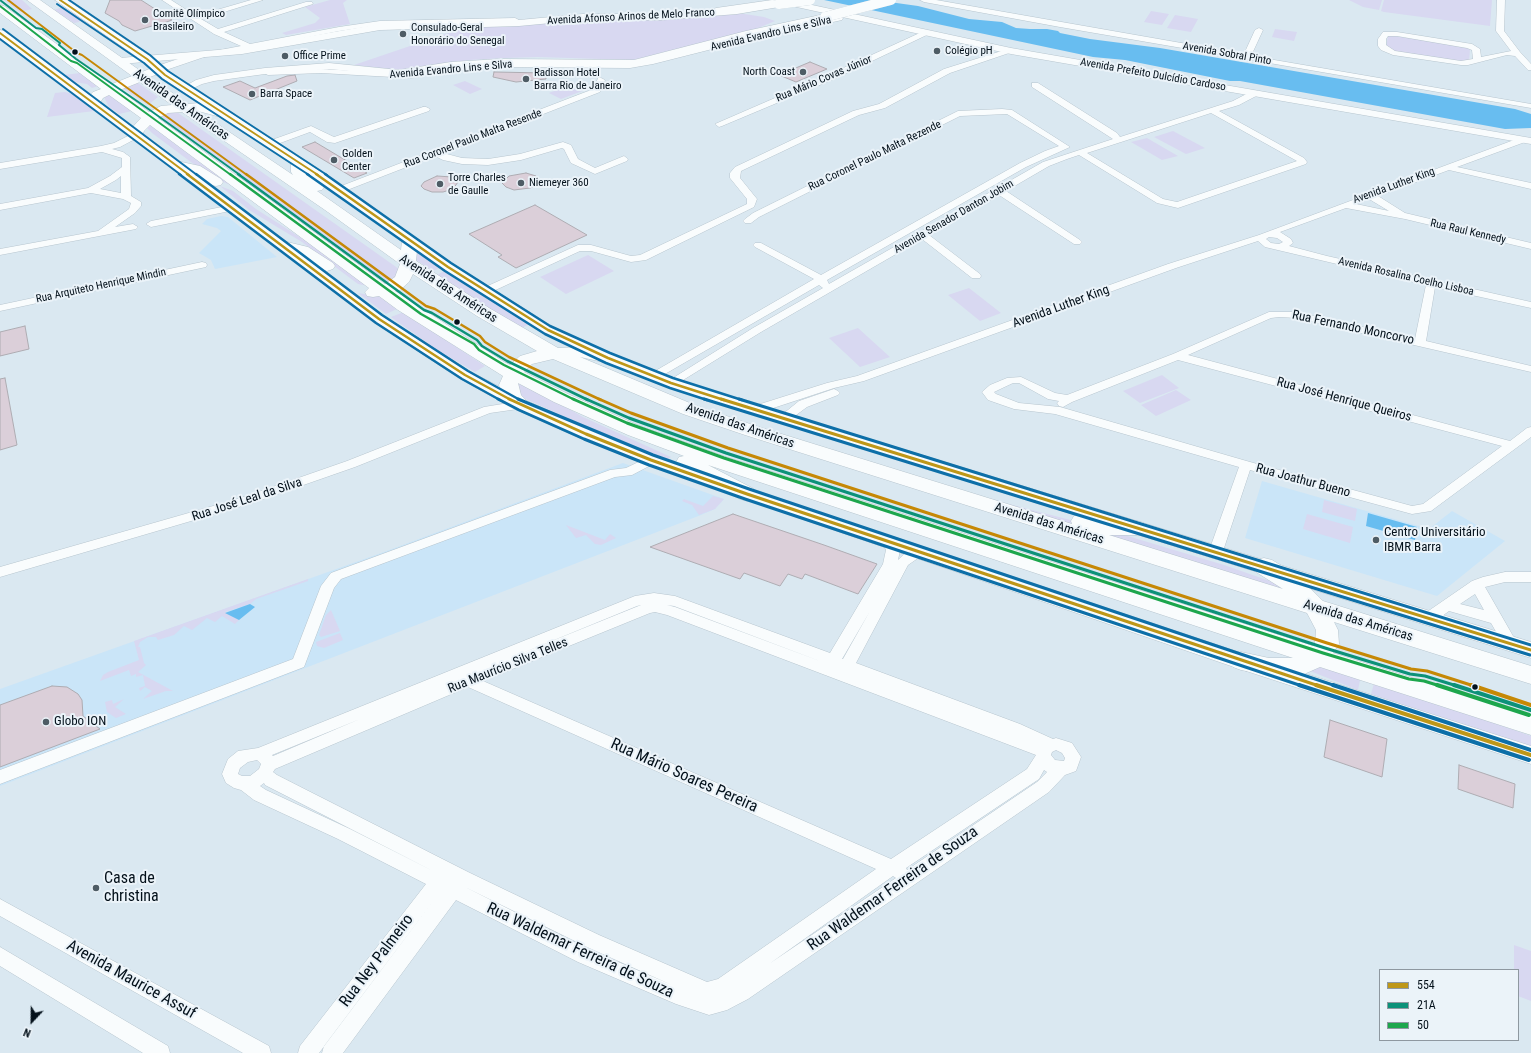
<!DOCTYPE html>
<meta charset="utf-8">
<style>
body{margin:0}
#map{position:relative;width:1531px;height:1053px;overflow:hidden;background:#dae8f1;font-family:"Roboto Condensed",sans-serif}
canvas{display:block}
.legend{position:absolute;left:1379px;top:969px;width:140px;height:72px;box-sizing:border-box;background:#ebf3f9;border:1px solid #8e98a0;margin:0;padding:5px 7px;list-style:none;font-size:12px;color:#03101a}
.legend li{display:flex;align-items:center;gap:8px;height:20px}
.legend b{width:20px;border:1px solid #8e98a0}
.north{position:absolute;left:12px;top:1001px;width:40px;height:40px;-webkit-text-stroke:3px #ebf3f9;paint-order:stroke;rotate:202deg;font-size:11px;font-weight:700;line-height:16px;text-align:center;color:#03101a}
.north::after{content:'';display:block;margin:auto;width:14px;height:18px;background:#03101a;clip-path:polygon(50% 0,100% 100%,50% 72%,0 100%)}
</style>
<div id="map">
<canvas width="1531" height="1053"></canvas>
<ul class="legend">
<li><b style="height:5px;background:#be9718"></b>554</li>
<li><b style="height:5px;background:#0c9179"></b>21A</li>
<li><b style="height:5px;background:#1da64d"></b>50</li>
</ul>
<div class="north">N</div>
</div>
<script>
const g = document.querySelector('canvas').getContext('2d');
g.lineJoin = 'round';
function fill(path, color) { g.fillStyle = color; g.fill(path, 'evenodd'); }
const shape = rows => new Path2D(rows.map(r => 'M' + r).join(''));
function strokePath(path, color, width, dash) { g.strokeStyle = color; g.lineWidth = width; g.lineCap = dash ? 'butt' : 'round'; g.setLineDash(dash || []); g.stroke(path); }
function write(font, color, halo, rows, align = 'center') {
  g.font = font + ' "Roboto Condensed",sans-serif'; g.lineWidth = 4; g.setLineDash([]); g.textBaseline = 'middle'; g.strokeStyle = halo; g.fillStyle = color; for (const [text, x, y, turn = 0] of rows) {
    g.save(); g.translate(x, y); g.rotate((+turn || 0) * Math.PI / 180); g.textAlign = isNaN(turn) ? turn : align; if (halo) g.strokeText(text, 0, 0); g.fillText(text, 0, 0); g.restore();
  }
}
fill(shape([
 [221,216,228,217,277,257,215,269,211,260,199,253,221,231,217,228,202,224,207,219],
 [623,463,724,499,715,509,701,515,0,786,0,689,384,552],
 [1262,481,1429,529,1452,511,1505,541,1437,596,1245,538]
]), '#cae5f8');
fill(shape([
 [4,0,22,0,32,9,20,12],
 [330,0,347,0,343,3,350,24,286,35,282,33,315,23,320,18,305,7],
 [1349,0,1382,0,1379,10,1363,7],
 [1384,0,1492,0,1490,26,1384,12,1381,11],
 [63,7,81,18,79,22,74,23,54,10],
 [1151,11,1169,14,1162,25,1144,22],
 [738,13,764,17,775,21,751,31,633,60,538,57,504,58,470,60,396,70,354,65,466,27,576,19],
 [1175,15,1198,19,1191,32,1167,28],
 [1275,29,1297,32,1294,41,1272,37],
 [1388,35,1465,46,1470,49,1469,62,1460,62,1394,51,1386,48],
 [80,73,98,86,92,88,87,84,74,82,64,75],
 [135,81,158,97,148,105,121,87],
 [465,81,482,89,470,94,453,85],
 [580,81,593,87,561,99,549,93],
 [65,92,72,94,94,111,47,117,55,93],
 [108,93,132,111,119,114,109,107,103,95],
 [174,110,399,269,397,276,389,284,159,116],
 [150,125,232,186,207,174,152,133,147,128],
 [1173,131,1205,148,1186,154,1154,137],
 [1147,138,1178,156,1162,160,1131,142],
 [220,186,233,191,256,209,306,241,368,286,358,284,302,242,249,210],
 [416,252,440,268,433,271,416,260],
 [588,255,614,271,566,294,540,277],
 [444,271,529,324,522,328,485,306,437,275],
 [969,288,1001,313,980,321,948,295],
 [358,293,370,295,379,295,397,309,386,314],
 [404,312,485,366,475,372,437,350,391,317],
 [858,328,890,357,860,367,829,338],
 [1162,375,1179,388,1140,403,1123,391],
 [516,382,550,398,583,417,671,457,667,460,587,427,519,396],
 [1176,390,1191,400,1156,416,1141,405],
 [713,496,724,499,715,509,699,515,692,505,682,501,684,499,703,506],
 [1324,500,1357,509,1355,521,1322,512],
 [1009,504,1101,528,1224,565,1287,587,1283,590,1007,505],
 [1307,514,1353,527,1350,543,1303,529],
 [566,525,605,540,610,534,616,538,601,545,595,544,586,535,576,538],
 [308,579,308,581,256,599,250,604,225,612,239,620,235,624,222,616,215,622,207,618,192,630,184,626,174,635,158,640,156,637,148,637,140,642,138,647,140,647,144,663,146,665,138,672,173,691,166,691,143,699,152,691,145,687,140,691,139,688,145,686,143,675,136,677,136,674,131,676,129,670,100,681,103,675,108,672,139,660,134,641],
 [331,610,340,631,321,637,319,635,326,615],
 [340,633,343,640,324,648,317,646,316,642],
 [1320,661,1361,675,1358,690,1305,669],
 [1375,680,1531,736,1531,747,1371,694],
 [124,699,115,707,126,714,116,718,107,712,105,702,112,700,113,704],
 [1514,945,1531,951,1531,1001,1518,996,1518,970,1514,970]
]), '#d8d8f1');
fill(shape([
 [824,0,875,0,918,6,969,19,1002,22,1016,28,1030,29,1047,29,1058,31,1060,33,1090,39,1160,48,1515,109,1531,114,1531,128,1505,129,1240,81,1230,81,1125,60,1093,57],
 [1368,513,1417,527,1415,540,1366,526],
 [250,604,255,607,239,620,225,613]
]), '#68bdf0');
const building = shape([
 [110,0,141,0,172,20,161,24,157,27,152,26,135,31,122,25,119,21,105,13,110,0],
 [810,62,827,69,796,82,779,75,810,62],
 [494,72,546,73,546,79,516,82,493,77,494,72],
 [295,75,297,81,250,100,223,87,240,81,255,88,287,76,295,75],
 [315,142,367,173,354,178,302,147,315,142],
 [526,173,536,176,539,180,535,186,530,188,514,190,506,187,502,183,509,176,526,173],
 [437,176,452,177,458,182,453,189,443,192,432,192,424,189,421,186,424,182,437,176],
 [535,205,587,235,516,268,498,257,502,255,469,234,535,205],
 [25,326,29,349,0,356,0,332,25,326],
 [5,378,17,445,0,450,0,379,5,378],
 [733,514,824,545,877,564,858,594,805,574,802,579,788,574,780,586,744,573,740,579,650,547,733,514],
 [52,686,67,687,78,694,82,700,83,716,100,729,0,767,0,705,52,686],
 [1330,720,1387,739,1382,777,1324,757,1330,720],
 [1459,765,1515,784,1513,808,1458,789,1459,765]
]);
fill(building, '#dbcfd9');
strokePath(building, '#aeacb2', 1);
const minor = shape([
 [162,0,171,0,196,16,251,0,263,0,201,19,218,29,306,2,312,2,313,4,224,32,250,44,339,27,380,21,515,18,519,20,515,22,380,25,339,31,223,54,219,52,220,50,241,46,214,34,162,0],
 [772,0,784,1,780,3,716,12,712,10,716,8,772,0],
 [920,0,936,0,1244,54,1255,30,1259,28,1263,30,1251,56,1531,104,1531,108,1060,27,924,2,920,0],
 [1497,0,1505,0,1504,31,1520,52,1531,64,1531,70,1528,70,1515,56,1507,55,1468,65,1461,65,1393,55,1381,50,1378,46,1378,39,1383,32,1397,32,1472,44,1480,49,1481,57,1511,51,1496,31,1497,0],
 [1388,36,1397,36,1467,48,1472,50,1473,59,1461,61,1395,51,1386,45,1386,39,1388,36],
 [839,16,843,18,842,20,732,44,653,64,630,68,504,67,452,71,411,78,321,73,268,75,264,73,268,71,321,69,411,74,452,67,504,63,630,64,653,60,731,40,839,16],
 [924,31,927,31,931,33,834,79,722,126,719,127,715,124,828,75,924,31],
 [1008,49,1014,49,1015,51,950,73,885,108,859,115,741,171,740,178,757,199,754,207,646,260,631,262,591,251,580,251,489,293,481,293,480,291,481,289,578,245,591,245,631,256,640,255,747,204,747,199,730,178,730,173,735,167,853,111,879,104,944,69,1008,49],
 [598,78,601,78,605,80,600,92,443,153,462,158,488,159,520,154,563,142,571,145,578,159,595,168,624,156,628,159,627,161,595,174,571,163,564,149,562,148,521,160,488,165,462,164,443,160,435,156,342,192,339,193,334,190,336,188,583,93,594,89,598,78],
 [1032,83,1038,83,1117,133,1120,137,1233,101,1252,91,1258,91,1258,95,1239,105,1219,111,1304,158,1307,162,1306,164,1178,208,1157,203,1079,155,1067,159,1049,166,1006,191,1080,240,1082,242,1080,244,1074,244,999,195,929,235,980,274,981,276,980,278,972,278,922,239,761,332,675,385,671,386,667,385,665,383,753,328,823,288,819,285,658,378,650,378,648,376,650,374,814,279,755,247,753,245,755,243,761,243,821,275,1020,163,1045,151,1059,146,1007,114,960,116,759,217,751,223,745,223,743,221,745,219,753,213,958,111,1002,109,1012,110,1070,147,1026,167,827,280,829,284,1043,162,1113,139,1032,87,1032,83],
 [1211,113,1297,161,1177,202,1163,199,1087,153,1211,113],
 [423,107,426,107,430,109,429,111,335,143,327,142,310,132,272,146,269,147,265,144,266,142,311,126,334,137,423,107],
 [136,132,139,133,140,135,139,137,120,147,112,149,123,152,130,157,131,196,141,202,141,206,135,213,115,227,133,224,138,227,136,229,0,255,0,249,98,231,129,209,131,203,123,199,91,193,0,210,0,204,88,188,110,176,122,167,122,158,102,152,0,169,0,163,101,146,114,143,136,132],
 [121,176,121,193,100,189,116,180,121,176],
 [1522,137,1525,138,1526,140,1525,142,1457,167,1531,183,1531,189,1449,170,1378,196,1405,213,1531,243,1531,249,1405,219,1346,208,1280,232,1291,239,1293,243,1289,246,1327,256,1531,302,1531,308,1435,287,1426,341,1531,366,1531,372,1297,318,1279,317,1271,318,1188,355,1510,441,1527,428,1531,427,1531,437,1431,511,1412,514,1250,470,1223,551,1221,554,1216,556,1211,554,1209,551,1239,467,1055,414,1014,409,988,400,982,392,990,385,1007,378,1021,377,1055,393,1067,395,1173,354,1269,312,1297,312,1415,339,1426,285,1265,247,1258,241,1176,268,864,381,834,388,758,413,754,412,752,409,754,406,827,383,857,376,1168,264,1259,235,1522,137],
 [1369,199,1389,211,1356,204,1369,199],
 [1269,237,1277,238,1283,242,1279,244,1271,243,1266,239,1269,237],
 [1178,360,1502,446,1423,504,1412,506,1250,462,1060,407,1019,403,996,394,994,392,1013,383,1019,383,1048,399,1059,401,1057,403,1059,406,1063,407,1072,402,1178,360],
 [232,205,237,208,235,210,151,227,146,224,151,221,232,205],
 [202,262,206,263,207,265,206,267,0,311,0,305,202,262],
 [834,389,838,391,840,393,838,395,807,407,788,421,780,421,778,418,799,401,834,389],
 [521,401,525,402,527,405,525,408,490,413,355,467,249,504,0,577,0,567,241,498,347,461,484,407,521,401],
 [651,456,655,457,657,460,655,463,632,475,615,477,341,579,334,588,304,667,0,784,0,770,293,659,321,586,331,573,610,470,626,468,651,456],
 [889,536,894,538,900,550,898,560,905,553,914,548,919,546,924,548,926,551,924,554,908,565,856,663,1020,724,1053,739,1056,738,1072,743,1081,757,1076,771,1065,775,1049,792,748,999,727,1010,709,1015,676,1004,578,962,456,900,343,1053,322,1053,324,1046,440,892,319,1053,298,1053,300,1046,426,884,338,839,254,800,241,790,234,788,226,783,222,774,228,759,238,751,258,748,635,596,654,593,675,596,830,653,883,564,886,550,882,541,884,538,889,536],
 [641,605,510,658,637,606,641,605],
 [667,605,674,606,825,663,675,607,667,605],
 [870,611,843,659,842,659,870,611],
 [655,612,667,615,1036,755,1027,769,891,859,483,681,650,613,655,612],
 [468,687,876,869,718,979,707,982,599,935,468,872,277,775,273,772,275,769,468,687],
 [360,719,273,756,272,755,360,719],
 [1056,750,1062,753,1065,758,1064,761,1055,760,1051,755,1052,752,1056,750],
 [257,760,261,764,259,769,250,776,242,776,238,774,240,768,248,762,257,760],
 [1044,770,1047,772,1037,782,907,870,906,868,1039,779,1044,770],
 [264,783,265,785,435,872,350,829,266,790,260,786,264,783],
 [893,876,896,878,769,964,893,876],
 [465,887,587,947,672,985,590,950,465,887],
 [1505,572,1531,572,1531,582,1505,582,1485,587,1517,643,1515,647,1510,648,1505,647,1491,623,1449,611,1434,622,1429,623,1424,622,1422,618,1424,614,1472,581,1483,577,1505,572],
 [1475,594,1484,610,1460,604,1475,594],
 [0,899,269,1046,271,1053,243,1053,0,916,0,899],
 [0,947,168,1046,170,1053,143,1053,0,966,0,947]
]);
const tertiary = shape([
 [778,0,789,0,1011,48,1531,138,1531,144,1011,54,783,4,779,7,737,14,661,20,583,20,519,26,380,30,242,54,120,64,115,61,120,58,242,48,380,24,519,20,583,14,661,14,737,8,778,2,778,0],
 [825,14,828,15,829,17,828,19,747,37,634,66,500,65,451,68,399,76,329,69,265,74,214,81,202,84,185,92,180,89,196,80,214,75,265,68,329,63,399,70,451,62,500,59,634,60,746,31,825,14]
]);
const secondary = shape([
 [55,0,67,0,151,57,160,65,199,52,207,52,208,54,207,56,166,70,330,178,453,264,553,327,613,355,677,380,1531,642,1531,658,665,386,603,361,543,333,443,270,322,184,161,77,143,61,55,0],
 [0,30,4,31,384,316,471,372,527,401,592,430,657,456,753,490,1247,655,1531,746,1531,764,1234,667,741,498,645,464,580,438,515,409,459,378,374,322,0,38,0,30]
]);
const trunk = shape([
 [27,0,40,0,142,72,159,65,163,66,165,69,163,72,150,77,188,104,199,103,229,111,231,114,229,117,224,118,198,111,293,175,291,172,291,164,293,161,298,160,303,161,305,164,305,171,324,187,322,190,317,191,401,250,402,241,404,238,410,236,416,238,418,241,416,261,489,308,558,348,580,347,614,354,617,358,614,362,608,363,580,357,697,406,759,427,1072,524,1071,521,1074,516,1081,514,1114,522,1137,521,1144,523,1148,528,1144,533,1137,535,1109,535,1283,589,1256,572,1253,566,1256,560,1264,558,1272,560,1295,574,1323,601,1531,666,1531,684,1334,622,1338,630,1339,644,1333,653,1531,715,1531,735,1320,667,1302,675,1281,677,1241,670,1233,667,1229,661,1233,655,1241,652,1269,658,1293,658,708,465,754,489,757,494,754,499,747,501,740,499,679,467,676,462,679,457,684,456,628,435,554,402,518,383,521,395,530,405,528,409,521,411,514,409,504,398,499,385,503,376,398,310,379,296,373,297,367,296,365,292,369,288,150,125,144,131,141,138,136,139,131,138,129,135,130,130,141,118,109,95,103,98,98,106,88,106,86,103,89,96,93,92,101,89,0,13,0,5,4,6,112,84,132,76,27,0],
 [140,82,172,105,161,106,149,112,120,90,140,82],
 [182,112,325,210,400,264,395,277,385,284,158,118,168,113,182,112],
 [413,274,477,316,537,351,520,356,510,365,504,362,395,291,399,291,409,282,413,274],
 [553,359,683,414,745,435,1307,613,1316,630,1315,643,1313,646,726,457,642,427,568,394,524,372,532,364,553,359],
 [177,161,200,166,221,179,223,182,221,185,216,186,211,185,190,172,172,168,170,165,172,162,177,161],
 [283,241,308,247,333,263,335,266,333,269,327,271,321,269,297,254,277,249,275,246,277,243,283,241]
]);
strokePath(minor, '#b7c5ce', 1);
strokePath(tertiary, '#b7c5ce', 1);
strokePath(secondary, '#b7c5ce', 1);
strokePath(trunk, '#b7c5ce', 1);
fill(minor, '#f9fcfd');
fill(tertiary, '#f9fcfd');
fill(secondary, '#f9fcfd');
fill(trunk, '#f9fcfd');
const tertiaryBridge = shape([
 [779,4,810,0],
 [825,17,891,0]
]);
strokePath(tertiaryBridge, '#b7c5ce', 10, []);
strokePath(tertiaryBridge, '#f9fcfd', 10);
strokePath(shape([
 [60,0,147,59,165,75,318,175],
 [0,33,189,175]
]), '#be9718', 2);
strokePath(shape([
 [187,174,379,319,465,375,511,400],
 [316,174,448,267,548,330,608,358,671,383,724,400]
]), '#be9718', 2.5);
strokePath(shape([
 [509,399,586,434,651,460,747,494,1319,686],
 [721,399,1531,650]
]), '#be9718', 3);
strokePath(shape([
 [1316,685,1531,755]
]), '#be9718', 4);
strokePath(shape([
 [0,0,36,28,42,29,60,43,59,45,76,59,147,108,240,175]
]), '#0c9179', 2);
strokePath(shape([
 [238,174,424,310,432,313,477,340,482,346,507,361,588,400]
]), '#0c9179', 2.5);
strokePath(shape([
 [586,399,629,418,726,453,1325,648,1410,674,1425,676,1457,686]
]), '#0c9179', 3);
strokePath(shape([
 [1454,685,1531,710]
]), '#0c9179', 4);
strokePath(shape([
 [0,6,71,61,77,63,231,175]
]), '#1da64d', 2);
strokePath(shape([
 [230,174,421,314,474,344,479,350,504,365,575,400]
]), '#1da64d', 2.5);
strokePath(shape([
 [573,399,627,423,724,458,1323,653,1409,679,1424,681,1440,686]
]), '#1da64d', 3);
strokePath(shape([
 [1437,685,1529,715]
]), '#1da64d', 4);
strokePath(shape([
 [8,0,77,53,82,55,247,175]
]), '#c68805', 2);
strokePath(shape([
 [246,174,426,306,435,309,480,336,485,342,509,357,601,400]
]), '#c68805', 2.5);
strokePath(shape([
 [599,399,631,413,728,448,1327,643,1411,669,1427,671,1474,686]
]), '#c68805', 3);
strokePath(shape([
 [1471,685,1531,705]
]), '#c68805', 4);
strokePath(shape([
 [57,4,144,63,162,79,309,175],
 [0,39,181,175]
]), '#0d6fa8', 2);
strokePath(shape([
 [179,174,376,323,462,379,500,400],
 [307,174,445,271,545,334,606,363,670,388,707,400]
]), '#0d6fa8', 2.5);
strokePath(shape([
 [498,399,519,410,584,439,649,465,745,499,1302,686],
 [704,399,1530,655]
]), '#0d6fa8', 3);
strokePath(shape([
 [1299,685,1529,760]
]), '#0d6fa8', 4);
strokePath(shape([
 [69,0,150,55,168,71,327,175],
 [3,29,197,175]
]), '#0d6fa8', 2);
strokePath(shape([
 [196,174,382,315,468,371,520,400],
 [325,174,451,263,550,326,610,353,673,378,742,400]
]), '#0d6fa8', 2.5);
strokePath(shape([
 [518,399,653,455,749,489,1336,686],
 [739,399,1531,645]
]), '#0d6fa8', 3);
strokePath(shape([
 [1333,685,1531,750]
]), '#0d6fa8', 4);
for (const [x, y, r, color] of [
 [145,20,4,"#4e5c65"],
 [403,34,4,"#4e5c65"],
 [937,51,4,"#4e5c65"],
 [75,52,3.5,"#03101a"],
 [285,56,4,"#4e5c65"],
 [803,72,4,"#4e5c65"],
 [526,79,4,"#4e5c65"],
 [252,94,4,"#4e5c65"],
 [334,160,4,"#4e5c65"],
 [521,183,4,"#4e5c65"],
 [440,184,4,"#4e5c65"],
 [457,322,3.5,"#03101a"],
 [1376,540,4,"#4e5c65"],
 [1475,687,3.5,"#03101a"],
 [46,722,4,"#4e5c65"],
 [96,888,4,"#4e5c65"]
]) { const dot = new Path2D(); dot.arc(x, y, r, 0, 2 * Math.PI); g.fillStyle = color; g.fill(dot); strokePath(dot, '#ebf3f9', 1.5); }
write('11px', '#03101a', '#ebf3f9', [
 ["Comitê Olímpico",153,14],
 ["Brasileiro",153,27],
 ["Consulado-Geral",411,28],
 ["Honorário do Senegal",411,41],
 ["Colégio pH",945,51],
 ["Office Prime",293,56],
 ["North Coast",795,72,"right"],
 ["Radisson Hotel",534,73],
 ["Barra Rio de Janeiro",534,86],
 ["Barra Space",260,94],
 ["Golden",342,154],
 ["Center",342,167],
 ["Torre Charles",448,178],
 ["de Gaulle",448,191],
 ["Niemeyer 360",529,183]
], 'left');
write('11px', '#03101a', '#ebf3f9', [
 ["Avenida Afonso Arinos de Melo Franco",631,17,-3],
 ["Avenida Evandro Lins e Silva",771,34,-13],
 ["Avenida Sobral Pinto",1227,54,10],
 ["Avenida Evandro Lins e Silva",451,70,-5],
 ["Avenida Prefeito Dulcídio Cardoso",1153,75,10],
 ["Rua Mário Covas Júnior",824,79,-23],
 ["Rua Coronel Paulo Malta Resende",473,139,-21],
 ["Rua Coronel Paulo Malta Rezende",875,156,-26],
 ["Avenida Luther King",1394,186,-20],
 ["Avenida Senador Danton Jobim",954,217,-30],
 ["Rua Raul Kennedy",1468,232,13],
 ["Avenida Rosalina Coelho Lisboa",1406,277,13],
 ["Rua Arquiteto Henrique Mindin",101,286,-12]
]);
write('13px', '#03101a', '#ebf3f9', [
 ["Avenida das Américas",181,105,35],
 ["Avenida das Américas",448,289,33],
 ["Avenida Luther King",1061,307,-20],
 ["Rua Fernando Moncorvo",1353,328,12],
 ["Rua José Henrique Queiros",1344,400,15],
 ["Avenida das Américas",740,426,19],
 ["Rua Joathur Bueno",1303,481,15],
 ["Rua José Leal da Silva",247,500,-18],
 ["Avenida das Américas",1049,524,17],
 ["Avenida das Américas",1358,621,17],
 ["Rua Maurício Silva Telles",508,666,-22]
]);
write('13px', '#03101a', '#ebf3f9', [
 ["Centro Universitário",1384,533],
 ["IBMR Barra",1384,548],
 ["Globo ION",54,722]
], 'left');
write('16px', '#03101a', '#ebf3f9', [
 ["Rua Mário Soares Pereira",684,776,24],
 ["Rua Waldemar Ferreira de Souza",893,889,-35],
 ["Rua Waldemar Ferreira de Souza",580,951,25],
 ["Rua Ney Palmeiro",377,961,-53],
 ["Avenida Maurice Assuf",131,980,29]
]);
write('16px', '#03101a', '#ebf3f9', [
 ["Casa de",104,879],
 ["christina",104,897]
], 'left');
</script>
